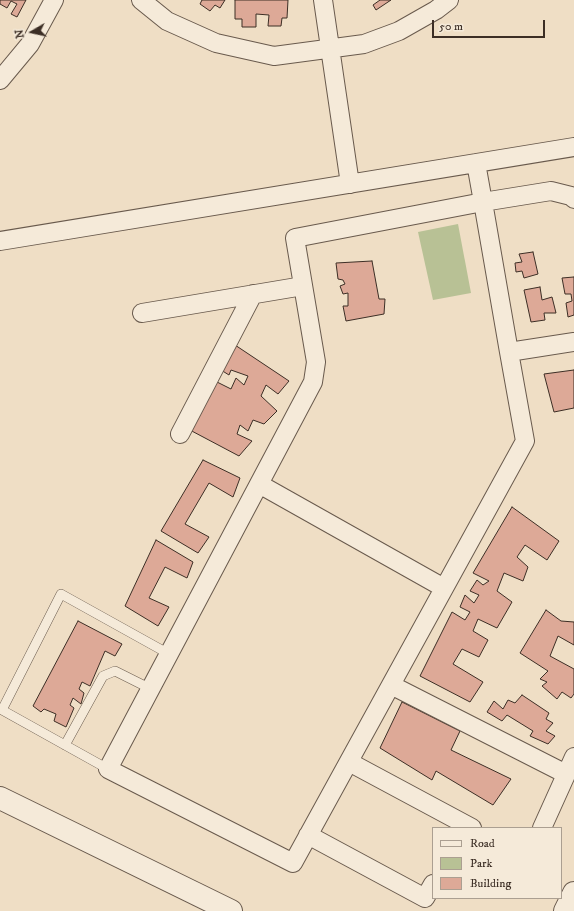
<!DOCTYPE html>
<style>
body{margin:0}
#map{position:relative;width:574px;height:911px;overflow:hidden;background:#efdec5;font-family:"IM FELL DW Pica",serif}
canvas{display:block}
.legend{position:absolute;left:432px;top:827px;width:130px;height:72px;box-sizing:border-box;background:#f5ead9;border:1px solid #ab9f91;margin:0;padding:5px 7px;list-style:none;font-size:12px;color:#3c2e25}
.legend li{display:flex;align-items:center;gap:8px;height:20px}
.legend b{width:20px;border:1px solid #ab9f91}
.north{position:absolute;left:12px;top:12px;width:40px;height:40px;-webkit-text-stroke:3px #f5ead9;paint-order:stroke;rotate:261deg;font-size:11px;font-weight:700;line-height:16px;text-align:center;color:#3c2e25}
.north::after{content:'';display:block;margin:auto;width:14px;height:18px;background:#3c2e25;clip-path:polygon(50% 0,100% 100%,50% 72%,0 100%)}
.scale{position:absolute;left:432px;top:20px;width:113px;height:18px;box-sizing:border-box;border:2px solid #3c2e25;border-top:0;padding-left:5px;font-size:12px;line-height:14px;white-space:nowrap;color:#3c2e25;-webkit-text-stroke:3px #f5ead9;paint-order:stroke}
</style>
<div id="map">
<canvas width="574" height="911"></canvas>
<ul class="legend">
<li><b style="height:5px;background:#f5ead9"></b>Road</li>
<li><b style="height:11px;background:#b8c195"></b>Park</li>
<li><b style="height:11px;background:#dda997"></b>Building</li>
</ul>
<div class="north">N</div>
<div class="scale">50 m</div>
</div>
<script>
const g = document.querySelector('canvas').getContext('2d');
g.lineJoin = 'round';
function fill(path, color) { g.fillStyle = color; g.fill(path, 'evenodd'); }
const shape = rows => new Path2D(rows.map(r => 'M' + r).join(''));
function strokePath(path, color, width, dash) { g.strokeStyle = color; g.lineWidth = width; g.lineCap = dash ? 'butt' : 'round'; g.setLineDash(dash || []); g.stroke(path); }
fill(shape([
 [458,224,471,293,433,300,418,232]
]), '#b8c195');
const building = shape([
 [0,0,26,0,17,17,11,14,17,4,11,1,7,8,0,4,0,0],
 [202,0,225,0,220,8,215,5,210,11,200,4,202,0],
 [235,0,288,0,287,18,282,18,281,26,268,26,269,15,256,14,256,27,242,27,242,19,235,19,235,0],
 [380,0,391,0,376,10,373,5,380,0],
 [533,252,538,274,524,278,522,271,516,272,515,263,522,262,519,254,533,252],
 [372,261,379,299,385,299,384,314,346,321,343,306,348,306,348,293,343,294,340,286,345,284,343,280,338,279,336,263,372,261],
 [574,277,574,315,568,317,566,303,572,301,571,294,565,294,562,278,574,277],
 [540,287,542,300,552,297,556,313,544,313,545,320,531,322,524,290,540,287],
 [235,345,289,381,278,394,266,385,261,396,277,411,264,424,253,420,248,431,240,425,237,434,252,441,239,456,188,429,213,380,231,389,236,378,244,385,248,376,231,370,229,375,221,370,235,345],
 [574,370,574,408,554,412,544,374,574,370],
 [203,460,240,478,233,497,209,483,185,524,209,537,198,553,161,531,203,460],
 [512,507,559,541,547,560,525,545,517,557,528,567,523,581,504,573,497,591,512,602,497,628,478,619,473,631,488,640,479,657,462,649,453,664,483,682,470,702,420,676,452,612,465,620,470,612,460,607,465,595,474,603,479,595,470,591,477,580,483,585,489,581,473,573,512,507],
 [156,540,193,562,187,578,165,567,149,598,169,607,158,626,125,606,156,540],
 [546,610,561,621,574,622,574,645,558,636,550,656,574,669,574,694,571,698,562,692,557,699,542,686,547,682,540,679,548,671,520,653,546,610],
 [78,621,122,644,115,656,105,651,90,686,82,682,79,689,84,693,81,704,73,698,70,705,74,708,66,727,54,721,56,714,44,709,41,712,33,706,78,621],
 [522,695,549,713,546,719,553,723,546,731,555,736,548,744,530,736,533,731,507,715,502,721,487,712,494,701,503,709,508,700,515,703,522,695],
 [402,702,460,731,451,750,511,779,493,805,436,771,432,780,380,748,402,702]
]);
fill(building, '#dda997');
strokePath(building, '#3c2e25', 1);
const service = shape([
 [65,745,103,676,115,671,151,689],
 [108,769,2,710,61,594,169,654]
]);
const minor = shape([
 [141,0,167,21,216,43,274,56,364,44,399,31,436,10,449,0],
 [323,0,350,184],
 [0,80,30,44,54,0],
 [476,163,483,202,509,352,525,441,293,863,108,769,313,382,316,362,295,238,483,202,551,191,571,196,574,199],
 [0,241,574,147],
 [142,313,303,286],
 [509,352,574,342],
 [180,434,253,294],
 [259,484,444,588],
 [391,685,566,774],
 [349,762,472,828],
 [542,828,574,757],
 [308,835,425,898,433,884]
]);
const tertiary = shape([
 [0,798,231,911],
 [565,911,574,893]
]);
strokePath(service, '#695a4d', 10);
strokePath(minor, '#695a4d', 20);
strokePath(tertiary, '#695a4d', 24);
strokePath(service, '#f5ead9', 9);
strokePath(minor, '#f5ead9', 18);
strokePath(tertiary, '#f5ead9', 22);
</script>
